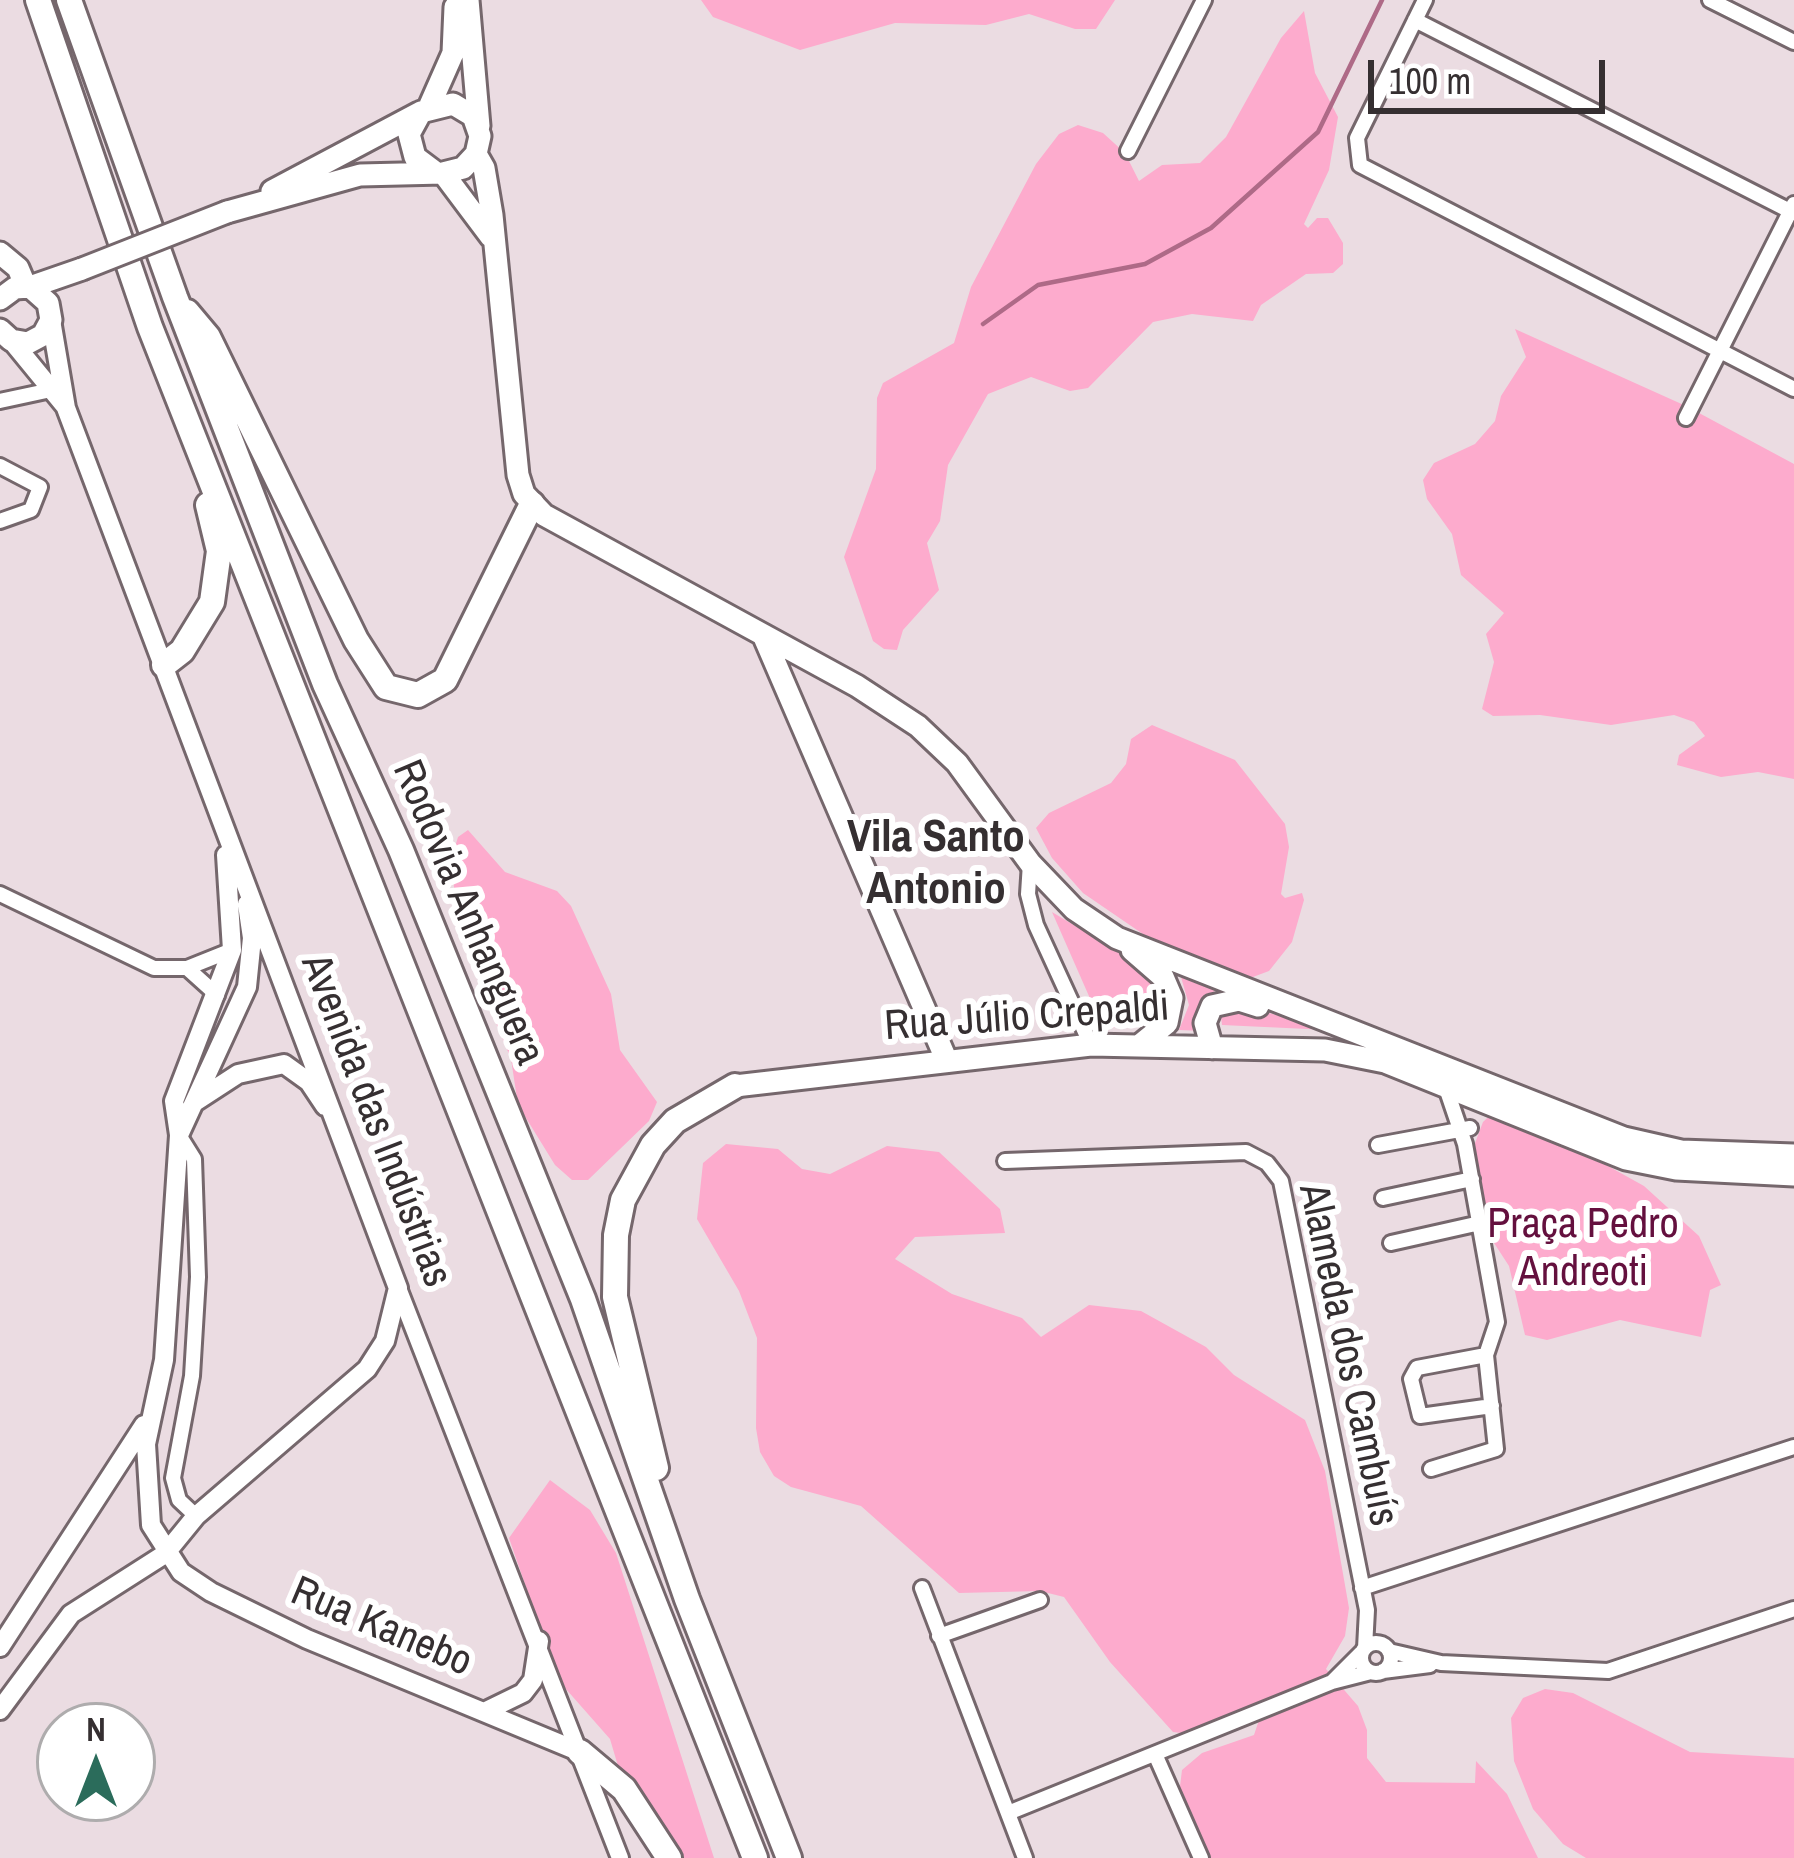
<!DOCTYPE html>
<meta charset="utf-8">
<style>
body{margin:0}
#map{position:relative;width:1794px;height:1858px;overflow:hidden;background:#ebdce2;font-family:"Archivo Narrow",sans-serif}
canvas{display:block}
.north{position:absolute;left:36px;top:1702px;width:120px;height:120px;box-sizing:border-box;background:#fff;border:3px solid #aeacad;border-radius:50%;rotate:0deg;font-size:33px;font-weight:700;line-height:48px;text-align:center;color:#352f31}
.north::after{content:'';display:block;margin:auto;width:42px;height:54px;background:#2b6c5b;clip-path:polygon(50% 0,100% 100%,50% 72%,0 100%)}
.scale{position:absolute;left:1368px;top:60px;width:237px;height:54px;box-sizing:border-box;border:6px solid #352f31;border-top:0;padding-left:15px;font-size:36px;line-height:42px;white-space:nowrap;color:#352f31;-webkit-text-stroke:9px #fff;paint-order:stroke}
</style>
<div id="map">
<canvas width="1794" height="1858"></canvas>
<div class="north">N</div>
<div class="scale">100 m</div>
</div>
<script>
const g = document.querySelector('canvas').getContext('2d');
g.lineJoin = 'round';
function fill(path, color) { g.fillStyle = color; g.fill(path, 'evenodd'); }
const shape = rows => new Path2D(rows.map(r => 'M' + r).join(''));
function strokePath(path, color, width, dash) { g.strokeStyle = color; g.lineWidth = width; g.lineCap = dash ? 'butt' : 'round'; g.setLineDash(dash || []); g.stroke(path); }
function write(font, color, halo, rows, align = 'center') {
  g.font = font + ' "Archivo Narrow",sans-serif'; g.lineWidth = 12; g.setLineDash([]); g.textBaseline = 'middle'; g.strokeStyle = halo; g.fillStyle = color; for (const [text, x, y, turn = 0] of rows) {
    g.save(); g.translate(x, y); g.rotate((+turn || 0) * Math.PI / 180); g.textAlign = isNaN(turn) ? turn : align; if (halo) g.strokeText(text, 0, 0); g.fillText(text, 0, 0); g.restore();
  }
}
fill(shape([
 [701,0,1115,0,1096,29,1075,29,1029,14,986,25,895,23,800,50,713,17],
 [1304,11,1315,73,1338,117,1329,170,1304,224,1308,228,1317,218,1328,218,1343,243,1343,264,1333,273,1306,274,1261,305,1253,321,1192,314,1153,322,1088,388,1070,391,1031,377,988,394,948,465,940,521,927,543,939,590,903,630,897,650,884,649,873,641,844,557,876,469,877,398,883,383,954,343,971,287,1036,164,1059,134,1078,125,1103,133,1125,153,1139,181,1162,165,1200,163,1226,137,1281,38],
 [1515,329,1686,406,1794,464,1794,779,1758,772,1721,777,1677,765,1679,755,1705,736,1694,722,1674,715,1611,725,1540,715,1493,716,1482,709,1494,662,1486,634,1504,613,1461,575,1452,534,1427,499,1423,480,1434,463,1475,444,1495,421,1501,396,1526,357],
 [1152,725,1235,760,1285,824,1289,847,1281,894,1285,898,1302,893,1304,900,1292,942,1269,971,1210,993,1203,1005,1204,1031,1179,1030,1189,1005,1175,956,1083,893,1052,858,1036,828,1049,813,1111,783,1126,764,1131,739],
 [468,830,505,872,557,891,571,906,611,994,620,1050,657,1102,649,1121,588,1180,572,1180,555,1165,518,1105,511,1059,459,933,451,860,458,837],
 [1052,912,1147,969,1164,1000,1155,1018,1136,1026,1103,1028],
 [1230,1002,1329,1030,1222,1025,1220,1007],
 [1500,1106,1644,1186,1699,1236,1721,1285,1710,1290,1701,1337,1620,1320,1547,1340,1525,1335,1509,1266,1483,1226,1469,1159,1483,1122],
 [726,1144,778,1149,802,1169,830,1174,887,1146,939,1152,1000,1209,1005,1233,915,1237,895,1259,952,1294,1022,1318,1041,1337,1089,1305,1141,1311,1206,1347,1234,1375,1305,1420,1325,1471,1349,1608,1345,1636,1326,1669,1358,1706,1367,1730,1367,1758,1386,1782,1475,1783,1476,1761,1507,1794,1538,1858,1199,1858,1178,1803,1182,1770,1202,1753,1254,1735,1261,1714,1190,1734,1173,1732,1110,1662,1064,1597,1040,1591,959,1593,861,1506,791,1487,774,1476,760,1452,756,1428,757,1338,739,1291,697,1219,703,1163],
 [550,1480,590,1510,616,1553,714,1858,671,1858,639,1788,618,1766,610,1739,558,1680,509,1538],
 [1545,1689,1573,1693,1690,1752,1794,1758,1794,1858,1586,1858,1563,1844,1533,1809,1514,1761,1511,1718,1523,1698]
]), '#fdabcd');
strokePath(shape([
 [983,324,1038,285,1145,264,1211,228,1318,132,1382,0]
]), '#ae6a87', 4.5);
const minor = shape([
 [1425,0,1357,138,1360,165,1794,389],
 [1710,0,1794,42],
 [1415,20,1794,213],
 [1128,151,1204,0],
 [0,401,51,390],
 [1686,418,1794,204],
 [0,466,40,487,31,510,0,521],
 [1030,863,1028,894,1036,925,1091,1045],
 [0,894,154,968,187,968,232,950],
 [187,968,217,995],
 [1446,1088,1465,1144,1497,1322,1486,1355,1417,1368,1411,1379,1420,1416,1492,1406],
 [179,1135,194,1159,198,1277,192,1376,173,1478,179,1500,196,1516],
 [1378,1145,1470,1128],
 [1005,1161,1246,1152,1267,1163,1281,1181,1367,1610,1365,1648],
 [1383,1198,1472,1179],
 [1391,1243,1480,1223],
 [1431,1469,1496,1449,1486,1355],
 [922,1588,1025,1858],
 [1362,1588,1794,1447],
 [939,1636,1040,1600],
 '1361 1658a15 15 0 1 1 30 0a15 15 0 1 1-30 0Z',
 [1389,1651,1441,1663,1608,1671,1794,1609],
 [1383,1671,1430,1665],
 [1332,1682,1371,1672],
 [1155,1754,1201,1858],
 [1008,1813,1332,1682,1361,1653]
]);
const tertiary = shape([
 [398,1288,620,1858]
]);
const secondary = shape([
 [11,340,65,406],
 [247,904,252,938,247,987,179,1135,164,1360,146,1444,151,1525,181,1572,211,1592,307,1639,580,1752],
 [195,1102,238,1074,284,1064,309,1082,325,1106],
 [179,1135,174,1101,232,950,226,855],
 [0,1647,144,1425],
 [0,1710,71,1614,165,1554,196,1516,367,1369,385,1341,398,1288,66,408,51,320],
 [486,1711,523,1693,533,1680,539,1641]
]);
const primary = shape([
 [468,0,479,126],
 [430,105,453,53,455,7],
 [476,154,484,168,492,215,518,475,524,494,544,515,857,686,918,726,957,763,1030,863,1074,909,1117,938,1624,1138,1681,1151,1794,1155],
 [443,173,491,237],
 [272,191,419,113],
 [227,212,360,175,443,173,463,168,476,154,480,136,473,116,453,104,421,112,409,134,415,157,435,172],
 [0,253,18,268,26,287],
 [30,287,82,269],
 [0,299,15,288,30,287,48,303,51,320,43,335,28,343,11,340,0,330],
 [764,637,946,1059],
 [1132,950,1163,977,1172,998,1167,1023,1140,1045],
 [1212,1048,1205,1023,1212,1006,1239,1000,1258,1006],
 [735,1086,1091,1045,1325,1050,1385,1062,1626,1159,1676,1169,1794,1175]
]);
const motorway = shape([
 [38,0,150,327,755,1858],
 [69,0,175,297,325,684,401,850,583,1299,687,1599,789,1858],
 [187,312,208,337,356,640,386,687,418,695,445,680,532,504],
 [164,665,182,651,212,602,219,551,208,505],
 [656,1468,615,1297,616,1235,623,1200,653,1145,675,1121,735,1086],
 [580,1752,624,1789,669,1858]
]);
strokePath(minor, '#75676c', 20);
strokePath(tertiary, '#75676c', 22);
strokePath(secondary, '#75676c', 24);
strokePath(primary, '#75676c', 27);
strokePath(motorway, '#75676c', 30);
strokePath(minor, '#fff', 14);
strokePath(tertiary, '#fff', 16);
strokePath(secondary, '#fff', 18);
strokePath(primary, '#fff', 21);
strokePath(motorway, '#fff', 24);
const primaryBridge = shape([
 [82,269,227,212]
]);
strokePath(primaryBridge, '#75676c', 27, []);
strokePath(primaryBridge, '#fff', 21);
write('42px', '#352f31', '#fff', [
 ["Rodovia Anhanguera",467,913,67],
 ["Rua Júlio Crepaldi",1027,1018,-4],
 ["Avenida das Indústrias",375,1121,69],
 ["Alameda dos Cambuís",1347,1355,78],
 ["Rua Kanebo",381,1628,23]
]);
write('42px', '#64103e', '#fff', [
 ["Praça Pedro",1583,1226],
 ["Andreoti",1583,1274]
]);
write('bold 45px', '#352f31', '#fff', [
 ["Vila Santo",936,839],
 ["Antonio",936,891]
]);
</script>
